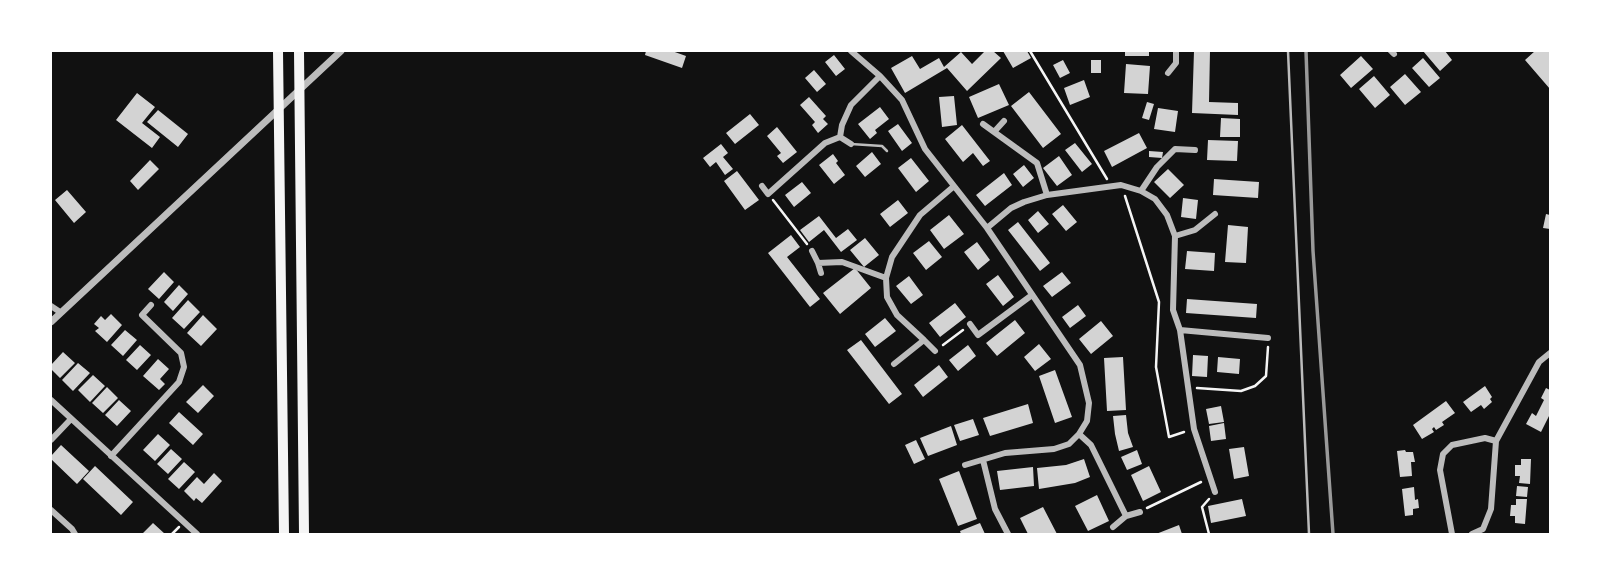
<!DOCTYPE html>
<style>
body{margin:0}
#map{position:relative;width:1601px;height:585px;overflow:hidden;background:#111;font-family:Rubik,sans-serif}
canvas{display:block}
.frame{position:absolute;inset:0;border:52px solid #fff;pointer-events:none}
</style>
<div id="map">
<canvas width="1601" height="585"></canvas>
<div class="frame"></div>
</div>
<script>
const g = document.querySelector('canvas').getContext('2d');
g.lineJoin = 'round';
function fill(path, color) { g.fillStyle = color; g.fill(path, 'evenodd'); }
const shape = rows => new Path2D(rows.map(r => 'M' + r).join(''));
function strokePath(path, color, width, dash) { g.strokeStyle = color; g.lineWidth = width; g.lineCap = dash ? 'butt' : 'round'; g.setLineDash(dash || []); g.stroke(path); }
fill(shape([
 [646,51,672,51,686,56,682,68,645,55],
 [985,51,993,51,1001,58,967,91,947,68,905,93,891,68,912,56,920,69,939,58,944,67,961,52,972,64],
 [1003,51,1027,51,1031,58,1013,68],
 [1125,51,1149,51,1149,56,1125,56],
 [1194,51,1210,51,1209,102,1238,103,1238,115,1192,113],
 [1423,51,1445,51,1452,60,1440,71],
 [1535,51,1550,52,1550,89,1525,60],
 [834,55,845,69,836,76,825,62],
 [1361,56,1373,69,1351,88,1340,75],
 [1423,58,1440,78,1429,87,1412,68],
 [1063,60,1070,73,1060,78,1053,65],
 [1091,60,1101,60,1101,73,1091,73],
 [1126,64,1150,66,1148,94,1124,93],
 [814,70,826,84,817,92,805,78],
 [1405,74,1421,92,1405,105,1390,87],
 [1374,76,1390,95,1375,108,1359,89],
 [1084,80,1090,97,1070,105,1064,88],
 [999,84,1009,105,978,118,969,97],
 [1029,92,1061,134,1043,148,1011,106],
 [137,93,155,107,142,123,160,137,152,148,116,120],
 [954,96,957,125,942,127,939,97],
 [809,97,826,116,823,119,828,124,818,133,812,125,815,122,800,105],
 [1147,102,1154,104,1149,120,1142,118],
 [880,107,889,119,875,130,877,133,870,139,858,124],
 [1158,108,1178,111,1175,132,1154,129],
 [158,110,188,134,178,147,147,122],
 [750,114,759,125,735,144,726,133],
 [1221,118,1240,119,1240,137,1220,137],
 [898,124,912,143,902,151,888,131],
 [962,125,990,161,983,166,973,153,963,162,945,139],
 [777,127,797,152,783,163,777,156,781,153,767,136],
 [1139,133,1147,148,1112,167,1104,151],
 [1208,140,1238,141,1237,161,1207,160],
 [1075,143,1092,164,1082,172,1065,150],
 [721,144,728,153,723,157,733,169,725,175,716,162,710,167,703,158],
 [1149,151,1163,152,1162,158,1149,157],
 [872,152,881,164,865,177,856,166],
 [833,154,838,161,836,163,845,175,834,184,819,165],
 [1059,156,1072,175,1057,186,1043,168],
 [911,158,929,181,916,192,898,168],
 [150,160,159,169,138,190,130,181],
 [1024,165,1034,178,1023,187,1013,174],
 [1168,169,1184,185,1170,198,1154,182],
 [737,171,759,200,745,210,724,181],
 [1004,173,1012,185,985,206,976,195],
 [1214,179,1259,182,1258,198,1213,195],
 [802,182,811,193,794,207,785,195],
 [67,190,86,212,74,223,55,200],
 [1183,198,1198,200,1196,219,1181,217],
 [898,200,908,213,890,227,880,214],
 [1063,205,1077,222,1066,231,1052,214],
 [1038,211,1049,224,1038,233,1028,220],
 [1546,214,1550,215,1550,229,1543,228],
 [949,215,964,234,944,249,930,230],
 [819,216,836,238,848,229,857,240,841,252,824,230,809,242,800,230],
 [1018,222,1050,263,1040,271,1008,230],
 [1228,225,1248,227,1246,263,1225,262],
 [791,235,800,247,787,257,820,299,810,307,768,253],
 [865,238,879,255,864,267,850,250],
 [929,241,942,257,926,270,913,253],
 [977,242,990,260,978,270,964,252],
 [1187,251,1215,253,1214,271,1185,269],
 [855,268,871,288,840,314,823,293],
 [164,272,174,282,159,299,148,289],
 [1062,272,1071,283,1052,297,1043,286],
 [998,275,1014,297,1003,306,986,284],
 [909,276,923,295,911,304,896,286],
 [179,285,188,294,173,311,164,302],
 [1187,299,1257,304,1256,318,1186,313],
 [188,300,200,312,184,329,172,318],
 [955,303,966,317,940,337,929,323],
 [1078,305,1086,316,1070,328,1062,317],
 [111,314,122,325,107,342,95,331,99,328,94,324,101,316,105,320],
 [203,315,217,329,201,346,187,333],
 [885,318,896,331,875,347,865,334],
 [1015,320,1025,333,997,356,986,343],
 [1101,321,1113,336,1091,354,1079,339],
 [125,330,137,340,123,356,111,345],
 [861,340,902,394,889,404,847,350],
 [1039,344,1051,359,1035,371,1024,357],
 [140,345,151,355,137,370,126,360],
 [968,345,976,356,958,371,949,360],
 [63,352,75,363,60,378,51,369,51,365],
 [1193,355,1208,356,1207,377,1192,376],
 [1123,357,1126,410,1107,411,1104,358],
 [1218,357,1240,359,1239,374,1217,372],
 [158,359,169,369,160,379,165,384,159,390,143,376],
 [78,363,90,373,73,391,62,380],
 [939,365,948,377,923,397,914,385],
 [1055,370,1072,417,1055,423,1039,376],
 [93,375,105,386,90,402,78,390],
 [203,385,214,396,198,413,186,402],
 [1485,386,1492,397,1490,399,1492,402,1484,409,1481,405,1471,412,1463,402],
 [107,387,118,398,103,413,92,403],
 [1546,388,1550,390,1550,414,1541,432,1526,424,1532,413,1536,416,1544,400,1541,398],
 [119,400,131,411,117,426,105,415],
 [1446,401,1455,413,1442,422,1444,425,1436,430,1434,427,1432,429,1434,432,1422,439,1413,425],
 [1028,404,1033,423,990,436,983,418],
 [1221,406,1224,422,1209,424,1206,409],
 [179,412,203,434,193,445,169,423],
 [1126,415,1128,433,1133,447,1119,451,1115,434,1113,416],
 [973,419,979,435,960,441,954,425],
 [1224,423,1226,439,1211,441,1209,426],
 [951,426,957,445,928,456,920,438],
 [158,434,170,445,155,461,143,450],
 [916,440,925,459,914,464,905,445],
 [61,445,89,471,77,484,51,459,51,456],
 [1244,447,1249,476,1234,479,1229,449],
 [171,449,182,459,168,474,157,464],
 [1137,450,1142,464,1127,470,1121,457],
 [1405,450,1406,452,1413,452,1415,462,1411,462,1412,476,1400,477,1397,451],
 [1084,459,1090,477,1075,483,1039,489,1037,468,1066,465],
 [1521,459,1531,459,1530,484,1519,483,1520,476,1515,476,1515,465,1521,465],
 [184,462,195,472,179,489,168,479],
 [95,466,133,502,121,515,83,479],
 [1149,466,1161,492,1143,501,1131,475],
 [1033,467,1034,486,1000,490,997,471],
 [959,471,977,519,958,526,939,479],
 [214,473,222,481,202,503,196,498,194,501,184,491,197,477,204,484],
 [1517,486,1528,487,1527,497,1516,496],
 [1414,487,1415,500,1418,499,1419,508,1413,509,1413,515,1405,516,1402,489],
 [1097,495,1109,521,1088,531,1075,506],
 [1242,499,1246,516,1211,523,1208,506],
 [1516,499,1527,499,1525,524,1515,523,1515,516,1510,516,1511,505,1516,505],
 [1043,507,1057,534,1028,534,1020,518],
 [153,523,165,534,142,534],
 [980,523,985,534,961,534,960,531],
 [1179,525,1182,534,1156,534]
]), '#d3d3d3');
strokePath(shape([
 [1030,51,1107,179],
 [1125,196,1159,302,1156,367,1169,437,1184,432],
 [773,200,807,244],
 [943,345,963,330],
 [1197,388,1241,391,1255,386,1266,376,1268,347],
 [1209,499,1202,507,1209,534],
 [1147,508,1201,482],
 [172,534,179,527]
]), '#f5f5f5', 2.5);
strokePath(shape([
 [1288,51,1309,534],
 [851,144,882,146,887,151]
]), '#bcbcbc', 2.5);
strokePath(shape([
 [851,51,880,76,902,100,925,149,987,228,1080,365,1089,403,1087,421,1079,434,1069,444,1054,449,1005,453,965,465],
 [1391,51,1394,54],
 [1168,73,1176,63,1176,51],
 [983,124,1037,163,1047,195],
 [994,132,1004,121],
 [851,144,840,137,842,125,851,105,880,76],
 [762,186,768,194,825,143,840,137],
 [1141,191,1157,167,1175,149,1195,150],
 [987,228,1011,208,1024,202,1047,195,1121,185,1141,191,1155,199,1167,215,1175,236,1173,310,1180,330,1194,429,1215,492],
 [1175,236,1195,230,1215,214],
 [812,251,818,263,842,262,886,278],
 [818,263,821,273],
 [51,306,60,312],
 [970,324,978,335,1032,295],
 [1180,330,1268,338],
 [924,340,935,351],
 [894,364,924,340,897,315,887,297,886,278,892,257,920,215,953,187],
 [51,400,197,534],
 [1079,434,1091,445,1126,516,1113,527],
 [51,440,71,419],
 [111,456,179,382,184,367,181,353,142,315,151,305],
 [983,460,995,509,1008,534],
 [51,510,72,529,75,534],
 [1126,516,1140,512],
 [1452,534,1440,470,1443,454,1452,445,1485,438,1496,441],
 [1472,534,1483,529,1491,509,1496,441,1539,362,1550,353]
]), '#bcbcbc', 6);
strokePath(shape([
 [51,322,341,51]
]), '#bcbcbc', 7);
strokePath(shape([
 [278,51,284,534],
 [299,51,304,534]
]), '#f5f5f5', 10);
strokePath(shape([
 [1306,51,1313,251,1333,534]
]), '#9a9a9a', 3.5);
</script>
